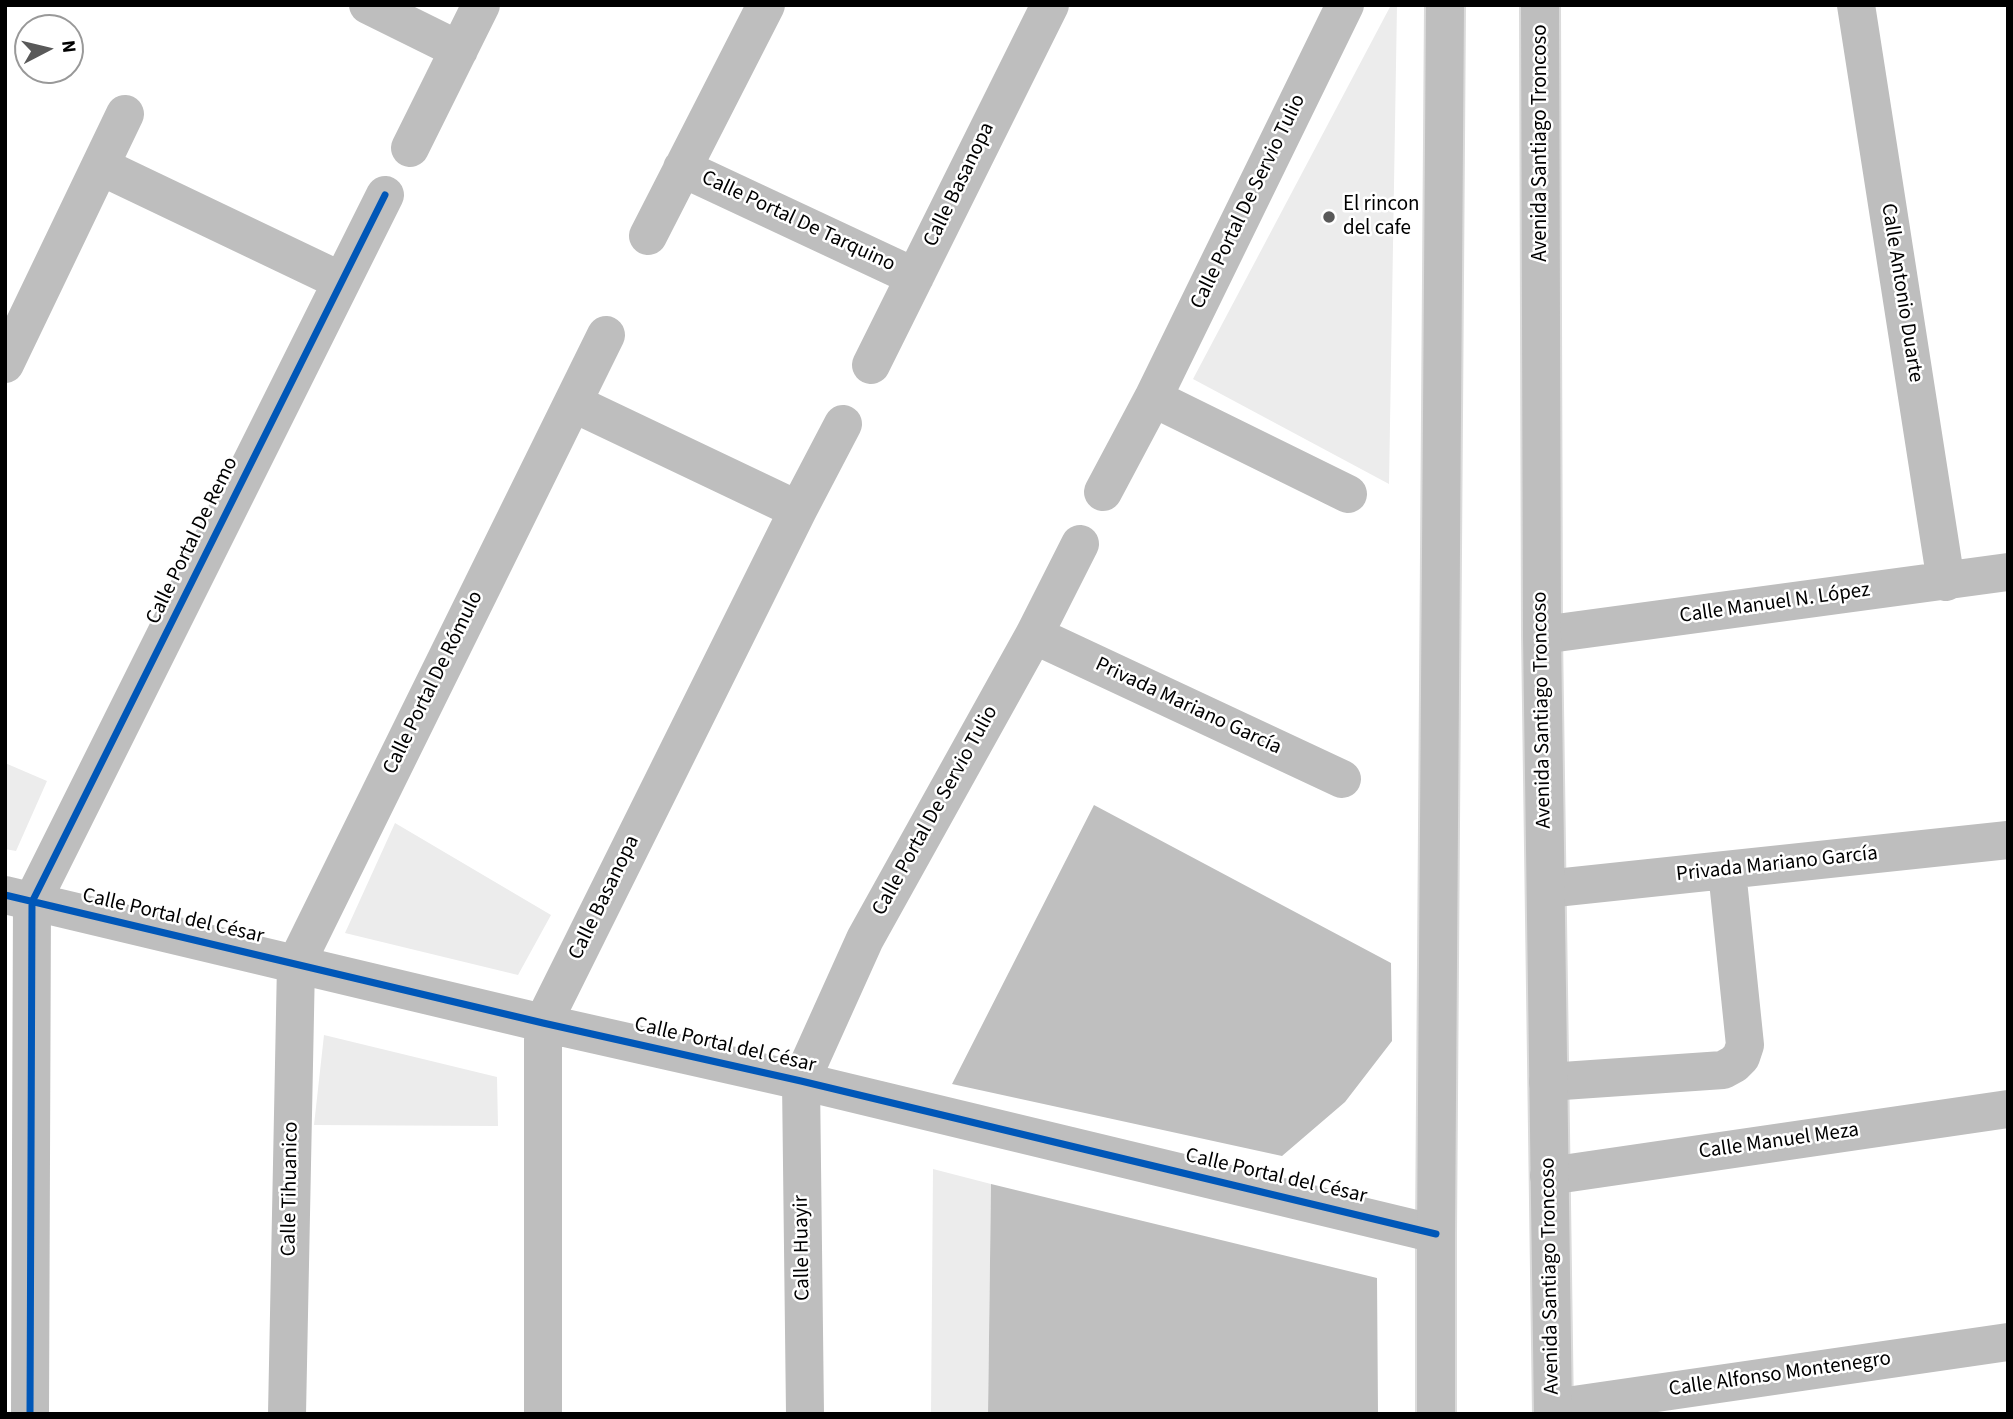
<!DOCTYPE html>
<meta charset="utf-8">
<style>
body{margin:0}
#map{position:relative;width:2013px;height:1419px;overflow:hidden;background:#fff;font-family:"Source Sans 3",sans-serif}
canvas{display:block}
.frame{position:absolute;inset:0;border:7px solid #000;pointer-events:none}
.north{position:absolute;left:14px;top:14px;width:70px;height:70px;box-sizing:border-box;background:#fff;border:2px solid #999;border-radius:50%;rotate:83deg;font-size:19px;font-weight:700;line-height:28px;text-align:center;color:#000}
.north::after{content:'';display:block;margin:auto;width:24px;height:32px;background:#595959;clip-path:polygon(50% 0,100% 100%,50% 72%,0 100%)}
</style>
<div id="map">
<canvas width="2013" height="1419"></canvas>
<div class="frame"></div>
<div class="north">N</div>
</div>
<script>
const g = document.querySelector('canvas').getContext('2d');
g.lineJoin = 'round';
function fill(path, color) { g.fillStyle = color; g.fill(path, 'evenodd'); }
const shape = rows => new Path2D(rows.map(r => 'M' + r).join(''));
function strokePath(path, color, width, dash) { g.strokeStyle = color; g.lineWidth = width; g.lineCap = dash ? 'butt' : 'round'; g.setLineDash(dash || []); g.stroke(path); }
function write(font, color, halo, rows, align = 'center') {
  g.font = font + ' "Source Sans 3",sans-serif'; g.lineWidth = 5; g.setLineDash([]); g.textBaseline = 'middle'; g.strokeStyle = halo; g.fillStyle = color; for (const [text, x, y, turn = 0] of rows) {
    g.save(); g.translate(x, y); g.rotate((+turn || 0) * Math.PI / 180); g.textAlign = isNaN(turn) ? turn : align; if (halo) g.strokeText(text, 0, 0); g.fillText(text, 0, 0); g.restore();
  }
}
fill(shape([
 [1391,5,1397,5,1389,484,1193,379],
 [5,763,47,781,16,851,5,849],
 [395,823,551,915,518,975,345,933],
 [324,1035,497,1077,498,1126,314,1125],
 [933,1169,991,1184,988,1414,931,1414]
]), '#ececec');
fill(shape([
 [1094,805,1391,963,1392,1041,1345,1102,1282,1156,952,1084],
 [991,1184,1377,1278,1378,1414,988,1414]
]), '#bfbfbf');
const major = shape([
 [1540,5,1542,635,1553,1414],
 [1436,1414,1436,1234,1445,5]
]);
strokePath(major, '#dbdbdb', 42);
strokePath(shape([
 [368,5,459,50],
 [1856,5,1946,582],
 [410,148,481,5],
 [100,166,341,281],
 [682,168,915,277],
 [648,236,766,5],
 [5,364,125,114],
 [871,365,1050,5],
 [1153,398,1348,494],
 [573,403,798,510],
 [1103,492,1153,398,1345,5],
 [1034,635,1342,779],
 [1542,635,2008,572],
 [1546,889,2008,840],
 [5,895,543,1023,801,1081,1436,1234],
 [1548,1082,1723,1070,1734,1064,1741,1057,1745,1045,1727,871],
 [1549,1176,2008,1109],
 [1553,1408,2008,1342],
 [30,1414,32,902,385,195],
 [287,1414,296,964,606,335],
 [543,1414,543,1023,798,510,843,424],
 [805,1414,801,1081,865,939,1034,635,1080,544]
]), '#bebebe', 38);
strokePath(major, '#bebebe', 38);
strokePath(shape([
 [5,895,543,1023,801,1081,1436,1234],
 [30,1414,32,902,385,195]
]), '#0057b8', 7);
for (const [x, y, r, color] of [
 [1329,217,7,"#595959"]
]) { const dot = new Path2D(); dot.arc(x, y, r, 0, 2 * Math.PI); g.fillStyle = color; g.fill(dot); strokePath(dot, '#fff', 2.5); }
write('21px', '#000', '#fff', [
 ["Avenida Santiago Troncoso",1541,143,-90],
 ["Calle Basanopa",960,185,-64],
 ["Calle Portal De Servio Tulio",1249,202,-64],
 ["Calle Portal De Tarquino",798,222,25],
 ["Calle Antonio Duarte",1901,293,81],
 ["Calle Portal De Remo",193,541,-64],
 ["Calle Manuel N. López",1775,604,-8],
 ["Calle Portal De Rómulo",434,683,-64],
 ["Privada Mariano García",1188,707,25],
 ["Avenida Santiago Troncoso",1543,710,-91],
 ["Calle Portal De Servio Tulio",936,811,-61],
 ["Privada Mariano García",1777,865,-6],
 ["Calle Basanopa",605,898,-64],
 ["Calle Portal del César",173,917,13],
 ["Calle Portal del César",725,1046,13],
 ["Calle Manuel Meza",1779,1142,-8],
 ["Calle Portal del César",1276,1177,13],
 ["Calle Tihuanico",291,1189,-89],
 ["Calle Huayir",803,1248,-91],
 ["Avenida Santiago Troncoso",1551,1276,-91],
 ["Calle Alfonso Montenegro",1780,1375,-8]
]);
write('21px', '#000', '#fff', [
 ["El rincon",1343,205],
 ["del cafe",1343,229]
], 'left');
</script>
